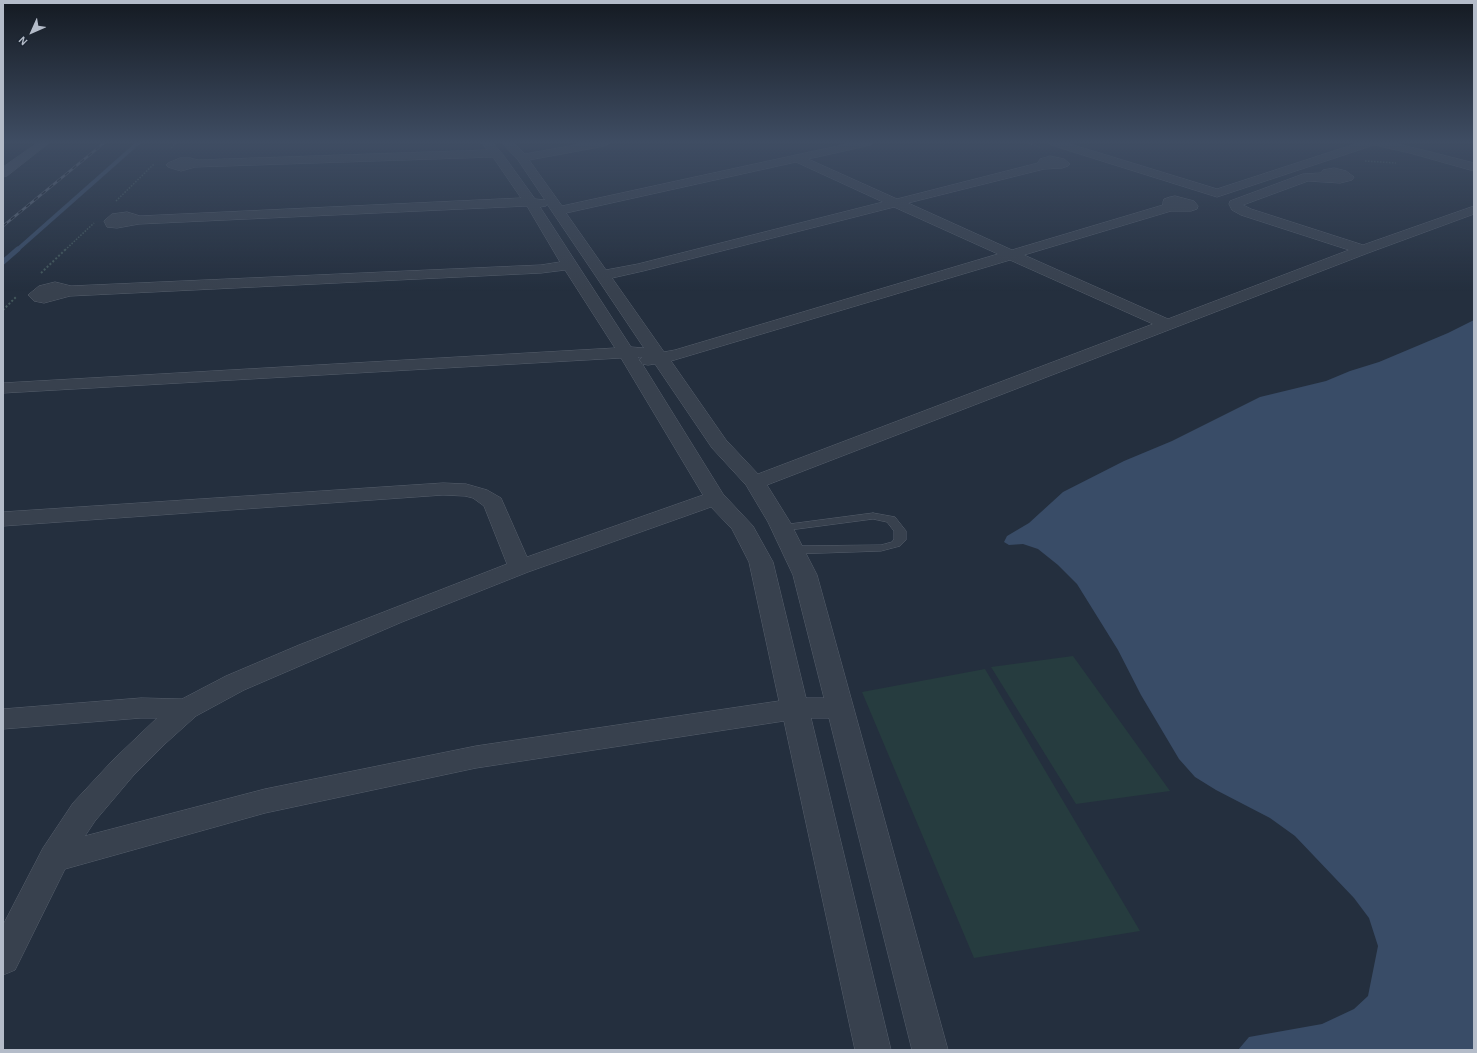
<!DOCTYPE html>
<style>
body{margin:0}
#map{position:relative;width:1477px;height:1053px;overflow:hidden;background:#242f3e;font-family:"Alegreya Sans",sans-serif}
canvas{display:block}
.frame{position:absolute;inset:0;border:4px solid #b4bcc9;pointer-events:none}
.north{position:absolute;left:12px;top:12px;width:40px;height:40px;-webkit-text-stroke:3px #1d2633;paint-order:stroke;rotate:225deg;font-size:11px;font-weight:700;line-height:16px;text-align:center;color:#b4bcc9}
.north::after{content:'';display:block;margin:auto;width:14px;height:18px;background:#b4bcc9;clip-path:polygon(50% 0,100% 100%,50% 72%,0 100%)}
</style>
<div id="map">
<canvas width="1477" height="1053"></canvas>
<div class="frame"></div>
<div class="north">N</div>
</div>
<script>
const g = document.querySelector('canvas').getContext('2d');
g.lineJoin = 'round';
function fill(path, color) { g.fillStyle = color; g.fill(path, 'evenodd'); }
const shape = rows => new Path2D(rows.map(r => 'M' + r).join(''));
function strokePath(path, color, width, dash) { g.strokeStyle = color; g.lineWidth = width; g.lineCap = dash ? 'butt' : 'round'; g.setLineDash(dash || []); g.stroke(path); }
fill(shape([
 [1073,656,1170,791,1076,804,991,667],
 [985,669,1140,931,974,958,862,692]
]), '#263c3f');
fill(shape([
 [1474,320,1474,1050,1238,1050,1249,1037,1322,1024,1354,1009,1368,996,1378,946,1369,918,1354,898,1295,836,1270,818,1216,790,1195,777,1179,759,1141,695,1118,650,1077,584,1058,565,1038,549,1023,544,1009,545,1004,542,1007,536,1029,523,1063,492,1124,461,1172,441,1260,397,1326,381,1350,371,1379,362,1448,333]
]), '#394c67');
strokePath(shape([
 [17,250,138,143]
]), '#394c67', 4);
strokePath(shape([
 [3,262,18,249]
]), '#394c67', 5);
const service = shape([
 [873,513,895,517,906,531,906,540,900,546,881,551,793,554,789,552,787,550,789,548,793,546,881,545,892,542,894,539,894,531,887,522,873,519,782,531,776,528,782,525,873,513]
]);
const minor = shape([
 [482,143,493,143,504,156,535,199,545,200,518,160,502,143,514,143,525,154,585,143,610,143,605,146,529,160,562,206,851,143,872,143,871,145,808,159,897,199,1038,163,1040,159,1050,156,1064,159,1070,164,1068,166,1062,168,1044,169,908,203,1012,250,1163,205,1163,202,1164,199,1170,197,1175,196,1194,201,1198,206,1197,209,1191,211,1171,211,1024,255,1168,319,1349,250,1241,215,1232,210,1229,204,1230,201,1303,174,1321,173,1323,170,1334,168,1346,171,1354,177,1352,180,1340,183,1308,181,1243,205,1251,209,1363,245,1474,206,1474,214,1368,253,767,485,790,522,817,575,948,1050,912,1050,829,718,811,718,891,1050,855,1050,784,721,476,768,265,813,65,869,15,970,3,975,3,925,43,848,73,803,113,760,157,718,141,718,3,729,3,709,141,698,182,699,226,676,299,645,507,564,484,506,473,498,465,496,443,495,3,526,3,512,443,483,466,484,487,490,501,498,527,557,703,495,621,358,3,393,3,383,615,348,565,270,541,273,70,296,44,303,34,301,28,295,39,286,55,282,71,286,541,265,560,262,527,206,139,224,117,228,107,227,104,221,112,214,127,212,140,216,521,198,493,157,195,167,181,171,168,167,166,165,168,163,180,158,190,158,198,160,487,150,482,143],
 [796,162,883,202,638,264,606,270,566,213,796,162],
 [547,204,595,275,644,348,631,347,540,207,546,206,547,204],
 [894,207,998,254,675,350,664,352,612,278,643,271,894,207],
 [1010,260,1153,324,758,474,726,440,671,361,1010,260],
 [638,357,642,357,639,360,642,364,648,365,655,364,712,448,746,485,768,522,793,575,824,698,806,698,773,562,753,526,723,494,638,357],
 [711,507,732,529,749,562,779,701,476,746,265,789,85,836,95,821,133,776,166,743,196,716,244,690,402,622,528,572,711,507],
 [1050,143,1067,143,1217,189,1358,143,1394,143,1411,147,1474,163,1474,171,1410,153,1374,145,1217,197,1051,145,1050,143]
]);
const secondary = shape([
 [37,143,49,143,7,176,3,177,3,167,37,143]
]);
strokePath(service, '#565f6c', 1);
strokePath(minor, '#565f6c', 1);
strokePath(secondary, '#565f6c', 1);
strokePath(shape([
 [1028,143,1040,147],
 [171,148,176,143],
 [1365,161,1396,163],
 [116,201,154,164],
 [65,250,94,223]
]), '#44595c', 1.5, [1.5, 1.5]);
strokePath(shape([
 [41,273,66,249],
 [3,310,17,296]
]), '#44595c', 2, [2, 2]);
fill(service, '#38414e');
fill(minor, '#38414e');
fill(secondary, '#465061');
const rail = shape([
 [3,226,104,143]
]);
strokePath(rail, '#5a6575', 2.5);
strokePath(rail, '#1d2633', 1.5, [5]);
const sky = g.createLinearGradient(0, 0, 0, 291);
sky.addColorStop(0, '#141a22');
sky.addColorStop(0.49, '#3f4d63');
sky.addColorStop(1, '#3f4d6300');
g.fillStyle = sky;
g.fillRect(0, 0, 1477, 291);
</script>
